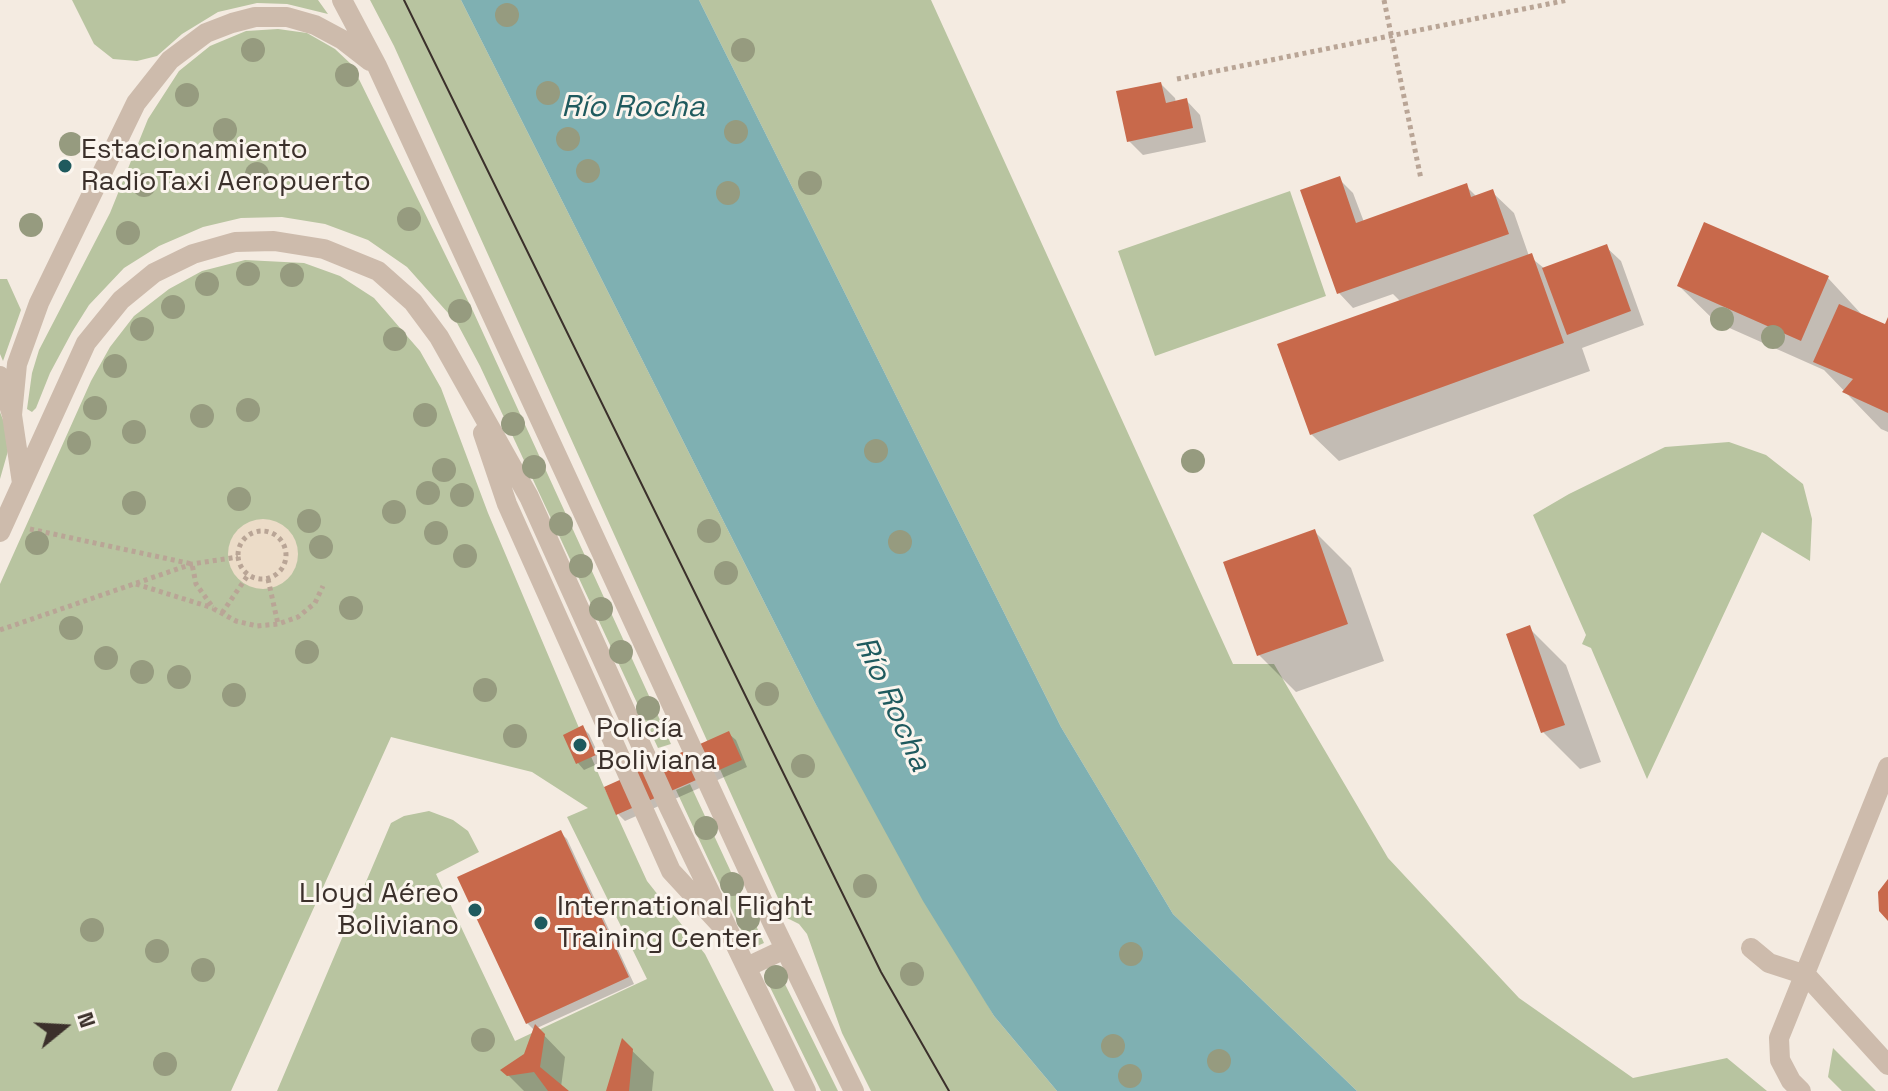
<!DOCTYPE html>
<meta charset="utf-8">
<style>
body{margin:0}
#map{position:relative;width:1888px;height:1091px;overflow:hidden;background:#f4ebe1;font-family:"Space Grotesk",sans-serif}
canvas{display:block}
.north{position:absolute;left:24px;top:987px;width:80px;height:80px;-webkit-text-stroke:6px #fbf5ee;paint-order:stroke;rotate:72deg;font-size:22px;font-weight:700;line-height:32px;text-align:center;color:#3b302b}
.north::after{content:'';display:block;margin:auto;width:28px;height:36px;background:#3b302b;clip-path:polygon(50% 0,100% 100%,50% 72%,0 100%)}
</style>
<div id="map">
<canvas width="1888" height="1091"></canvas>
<div class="north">N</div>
</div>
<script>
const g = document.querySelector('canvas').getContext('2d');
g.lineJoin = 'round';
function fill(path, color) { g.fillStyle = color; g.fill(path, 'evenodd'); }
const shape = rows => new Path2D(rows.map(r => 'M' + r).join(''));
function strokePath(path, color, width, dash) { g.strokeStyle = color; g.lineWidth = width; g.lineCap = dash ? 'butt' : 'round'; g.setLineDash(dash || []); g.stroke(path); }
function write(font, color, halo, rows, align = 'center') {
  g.font = font + ' "Space Grotesk",sans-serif'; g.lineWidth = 6; g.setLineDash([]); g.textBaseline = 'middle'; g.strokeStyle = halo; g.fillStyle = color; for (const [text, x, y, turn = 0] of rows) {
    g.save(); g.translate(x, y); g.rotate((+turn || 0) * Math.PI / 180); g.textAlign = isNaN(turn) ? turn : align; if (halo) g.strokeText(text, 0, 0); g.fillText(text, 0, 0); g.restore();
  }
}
fill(shape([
 [72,0,318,0,328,14,287,4,257,3,218,12,182,34,157,56,137,61,113,59,94,44],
 [370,0,461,0,814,701,994,1016,1057,1091,871,1091,842,1033,807,934,799,924,787,918,394,46],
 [699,0,931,0,1233,664,1274,664,1388,858,1519,998,1633,1078,1727,1058,1767,1091,1357,1091,1173,914,1061,727],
 [278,29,307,33,335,49,352,65,473,311,671,744,658,748,480,366,457,323,407,267,368,240,325,224,282,217,241,218,203,227,159,246,124,268,89,305,72,332,50,373,36,408,32,412,27,409,32,373,39,350,110,213,148,119,179,71,210,46,246,31],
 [1290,191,1326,296,1155,356,1118,251],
 [245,260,304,263,340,276,374,298,420,351,441,388,488,513,604,787,647,881,705,954,774,1091,277,1091,391,823,404,816,429,811,453,820,468,831,479,852,436,874,515,1041,647,979,567,817,588,808,532,772,391,737,231,1091,0,1091,0,584,91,381,110,347,134,316,169,289,202,271],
 [0,279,7,279,21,310,3,361,0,354],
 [0,412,5,425,8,451,0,479],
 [1729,442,1766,455,1803,484,1812,519,1810,561,1762,532,1647,779,1591,648,1582,644,1586,635,1533,515,1569,494,1665,447],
 [690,784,758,930,764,943,750,949,676,790],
 [779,972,838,1091,821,1091,766,979],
 [1833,1048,1876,1091,1842,1091,1828,1077]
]), '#b8c4a0');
fill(shape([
 '228 554a35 35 0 1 1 70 0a35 35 0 1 1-70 0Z'
]), '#ecdcc8');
fill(shape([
 [461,0,699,0,1061,727,1173,914,1357,1091,1057,1091,994,1016,923,901,814,701]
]), '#7fb0b2');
fill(shape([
 [1161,84,1175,98,1176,103,1186,100,1200,115,1206,142,1143,155,1129,141],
 [1339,179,1353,193,1364,222,1466,186,1477,197,1492,192,1514,213,1529,256,1545,269,1606,247,1621,261,1644,325,1582,348,1590,371,1339,461,1311,434,1401,302,1393,294,1353,308,1339,293,1302,192],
 [1828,278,1864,317,1886,327,1888,322,1888,432,1881,429,1824,370,1716,322,1679,286],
 [1314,531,1351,568,1384,661,1296,692,1259,655,1226,563],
 [1529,628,1566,665,1601,762,1580,769,1543,732],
 [583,728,589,734,602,762,584,770,578,763,565,736],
 [729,734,736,740,747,767,625,821,618,814],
 [560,832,567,839,634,984,537,1028,565,1057,561,1087,565,1091,524,1091,504,1071,526,1055,535,1031,527,1023],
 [623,1042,654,1072,652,1091,608,1091]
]), '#0003');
fill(shape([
 [1161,82,1166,103,1187,98,1193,128,1127,142,1116,91],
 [1340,176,1356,223,1467,183,1471,197,1493,189,1509,234,1337,294,1300,190],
 [1704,222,1829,276,1801,341,1677,286],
 [1607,244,1631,311,1567,335,1542,268],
 [1532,253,1564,343,1310,435,1277,344],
 [1839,304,1885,324,1888,317,1888,413,1842,392,1853,379,1813,362],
 [1315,529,1348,624,1257,656,1223,562],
 [1530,625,1565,725,1541,733,1506,634],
 [583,725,596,755,576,764,563,735],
 [729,731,742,760,616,815,604,787],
 [561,830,629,977,526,1024,457,877],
 [1888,879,1888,921,1879,911,1878,892],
 [535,1024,545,1034,540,1067,569,1091,548,1091,534,1072,507,1076,500,1070,524,1054],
 [622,1038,633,1049,629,1091,606,1091]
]), '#c8694b');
strokePath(shape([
 [1384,0,1421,179],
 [1177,79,1568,0],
 [30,529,192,564,196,584,214,609,236,621,257,626,278,624,298,617,315,603,323,586],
 '238 555a24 24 0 1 1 48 0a24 24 0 1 1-48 0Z',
 [268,579,278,624],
 [136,584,213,608],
 [222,613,248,575],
 [0,630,192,564,238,557]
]), '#b9a596', 5, [4, 4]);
strokePath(shape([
 [342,0,377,66,773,924,854,1091],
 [0,376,12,415,22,483],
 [12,415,17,364,39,303,136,103,170,60,206,33,232,23,255,17,287,17,315,25,343,40,370,61],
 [483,433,507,504,671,871,719,923],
 [0,532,86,343,121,300,154,273,193,254,235,242,274,241,324,249,378,271,413,302,439,337,529,497,669,807,806,1091],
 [1751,948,1769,963,1806,975,1888,1065],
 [747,967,785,949],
 [1801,1091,1791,1081,1780,1060,1779,1038,1888,767]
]), '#cdbbac', 20);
strokePath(shape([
 [404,0,881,972,949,1091]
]), '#3b302b', 2);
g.fillStyle = '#969b7f';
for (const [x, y] of [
 [507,15],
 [253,50],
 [743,50],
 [347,75],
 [548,93],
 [187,95],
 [225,130],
 [736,132],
 [568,139],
 [71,144],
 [588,171],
 [257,174],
 [810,183],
 [144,185],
 [728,193],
 [409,219],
 [31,225],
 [128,233],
 [248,274],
 [292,275],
 [207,284],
 [173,307],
 [460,311],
 [1722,319],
 [142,329],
 [1773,337],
 [395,339],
 [115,366],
 [95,408],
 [248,410],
 [425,415],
 [202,416],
 [513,424],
 [134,432],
 [79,443],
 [876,451],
 [1193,461],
 [534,467],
 [444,470],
 [428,493],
 [462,495],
 [239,499],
 [134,503],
 [394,512],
 [309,521],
 [561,524],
 [709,531],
 [436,533],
 [900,542],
 [37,543],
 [321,547],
 [465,556],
 [581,566],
 [726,573],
 [351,608],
 [601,609],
 [71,628],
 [307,652],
 [621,652],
 [106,658],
 [142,672],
 [179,677],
 [485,690],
 [767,694],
 [234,695],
 [648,708],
 [515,736],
 [803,766],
 [706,828],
 [732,884],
 [865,886],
 [748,919],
 [92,930],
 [157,951],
 [1131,954],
 [203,970],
 [912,974],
 [776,977],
 [483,1040],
 [1113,1046],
 [1219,1061],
 [165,1064],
 [1130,1076]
]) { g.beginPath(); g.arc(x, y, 12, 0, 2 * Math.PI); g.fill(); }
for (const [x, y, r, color] of [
 [65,166,8,"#1f5a5e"],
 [580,745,8,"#1f5a5e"],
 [475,910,8,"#1f5a5e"],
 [541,923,8,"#1f5a5e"]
]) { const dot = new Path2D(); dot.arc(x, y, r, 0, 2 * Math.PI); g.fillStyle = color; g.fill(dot); strokePath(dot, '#fbf5ee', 3); }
write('28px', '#3b302b', '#fbf5ee', [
 ["Estacionamiento",81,150],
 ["RadioTaxi Aeropuerto",81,182],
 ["Policía",596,729],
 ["Boliviana",596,761],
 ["Lloyd Aéreo",459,894,"right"],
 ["Boliviano",459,926,"right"],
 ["International Flight",557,907],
 ["Training Center",557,939]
], 'left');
write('italic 30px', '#1f5a5e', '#fbf5ee', [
 ["Río Rocha",633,108],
 ["Río Rocha",892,704,66]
]);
</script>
